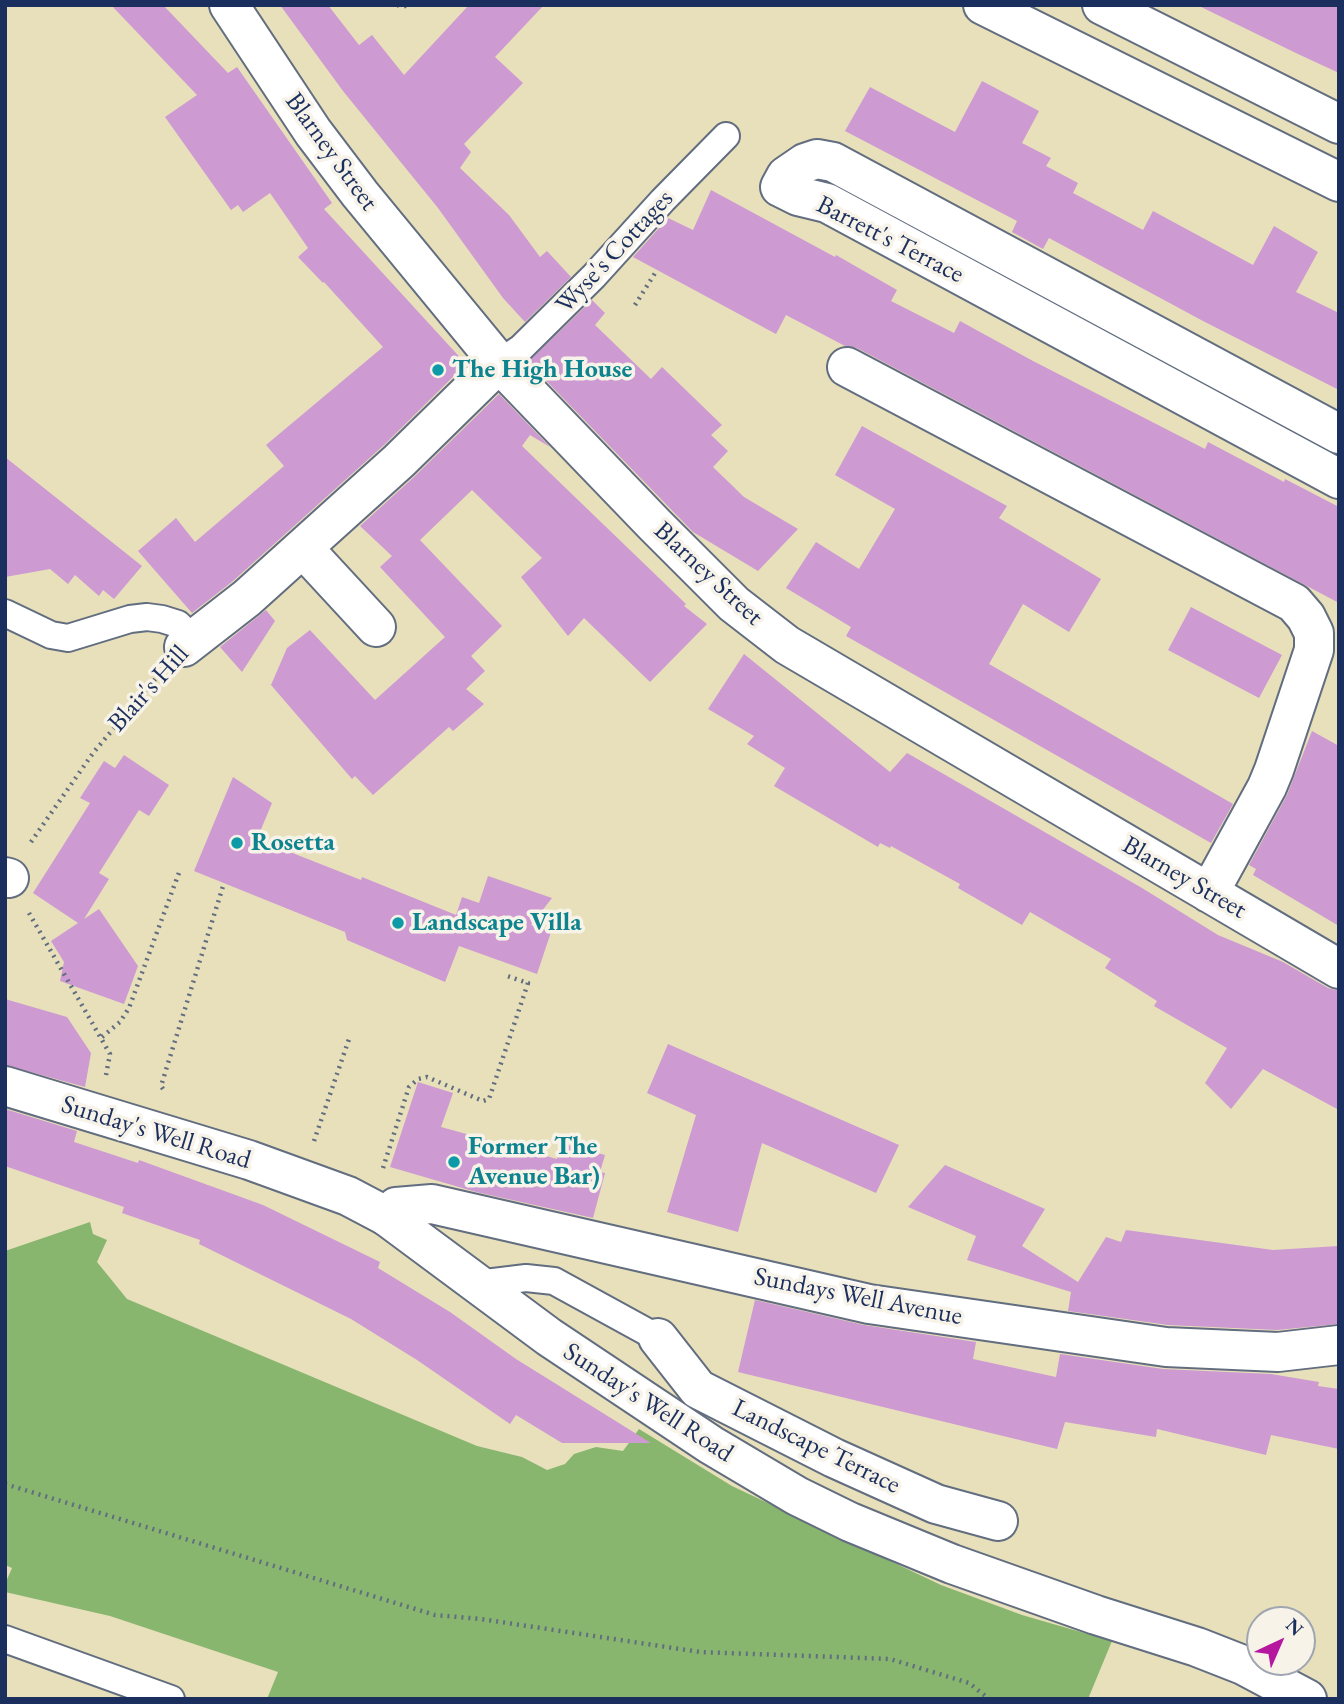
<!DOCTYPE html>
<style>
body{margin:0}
#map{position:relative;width:1344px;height:1704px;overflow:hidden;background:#e7e0bb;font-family:"EB Garamond",serif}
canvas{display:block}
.frame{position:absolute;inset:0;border:7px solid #1b2f5e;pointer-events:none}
.north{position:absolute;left:1246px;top:1606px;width:70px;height:70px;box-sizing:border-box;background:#f7f3e8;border:2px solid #9fa5b1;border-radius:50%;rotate:44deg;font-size:19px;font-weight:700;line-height:28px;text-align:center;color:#1b2f5e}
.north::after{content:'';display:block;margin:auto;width:24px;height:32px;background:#b5179e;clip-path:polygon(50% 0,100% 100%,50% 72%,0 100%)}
</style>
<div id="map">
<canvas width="1344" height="1704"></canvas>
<div class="frame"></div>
<div class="north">N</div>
</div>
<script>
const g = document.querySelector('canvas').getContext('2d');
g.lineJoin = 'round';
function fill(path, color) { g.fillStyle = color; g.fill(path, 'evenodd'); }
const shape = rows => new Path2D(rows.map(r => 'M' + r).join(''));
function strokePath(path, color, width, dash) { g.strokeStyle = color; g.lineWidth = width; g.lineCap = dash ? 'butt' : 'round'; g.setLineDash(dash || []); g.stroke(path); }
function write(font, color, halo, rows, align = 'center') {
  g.font = font + ' "EB Garamond",serif'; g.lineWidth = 7; g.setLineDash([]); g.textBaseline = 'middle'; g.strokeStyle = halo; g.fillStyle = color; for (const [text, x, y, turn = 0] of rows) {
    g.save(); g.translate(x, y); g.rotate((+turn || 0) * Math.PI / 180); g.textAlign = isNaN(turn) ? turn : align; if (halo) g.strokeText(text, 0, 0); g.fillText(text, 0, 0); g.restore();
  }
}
fill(shape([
 [90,1222,93,1234,107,1240,97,1262,127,1299,477,1446,522,1457,547,1470,565,1464,574,1454,596,1447,623,1451,639,1429,732,1486,941,1585,1022,1615,1112,1641,1088,1699,267,1699,278,1672,110,1616,5,1592,5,1584,12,1568,5,1565,5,1251]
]), '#88b66f');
fill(shape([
 [111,5,163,5,228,73,237,67,332,203,324,209,466,364,384,445,233,581,192,613,138,551,176,518,195,542,284,466,266,445,383,347,324,282,323,283,298,257,308,248,270,193,243,212,238,205,231,210,165,117,197,95],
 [280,5,328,5,359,45,372,35,404,75,469,5,544,5,495,57,523,83,464,144,471,152,460,168,509,215,540,257,547,251,571,277,525,322,503,298,438,208,343,91],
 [1197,5,1339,5,1339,73,1298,54],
 [982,81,1039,111,1022,143,1051,158,1046,166,1078,183,1073,193,1143,230,1153,211,1253,265,1274,226,1318,252,1296,292,1339,313,1339,390,1203,321,1049,238,1043,249,1012,232,1017,221,845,131,870,87,955,132],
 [711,190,835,257,836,255,897,290,891,301,954,333,960,321,1033,361,1205,449,1208,442,1284,482,1285,479,1339,507,1339,603,857,348,845,346,786,315,776,334,633,257,668,218,693,230],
 [592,300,605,313,595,325,651,379,662,367,722,425,711,435,728,451,713,467,744,497,798,529,758,571,693,532,528,362],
 [499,394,550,447,530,435,522,446,686,604,684,606,707,624,650,682,584,618,568,636,521,577,542,558,472,490,420,540,502,626,471,656,485,671,466,689,484,704,453,731,449,727,373,795,355,776,352,779,271,685,287,648,310,630,375,700,445,637,380,567,392,556,360,526,414,477],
 [862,426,1007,506,999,518,1101,579,1069,632,1023,604,989,664,1233,804,1211,843,846,636,851,627,786,588,816,542,859,569,895,509,835,475],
 [5,457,142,566,114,599,103,590,99,596,75,575,68,584,50,569,5,577],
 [1191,607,1282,655,1259,698,1168,650],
 [266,610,275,621,242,672,220,647],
 [744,654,890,772,907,753,1142,888,1218,935,1283,962,1328,988,1339,991,1339,1110,1263,1069,1231,1109,1205,1083,1227,1048,1154,1006,1157,1001,1105,968,1111,959,1030,912,1022,925,958,888,960,884,891,846,890,848,880,843,878,847,774,786,785,768,747,744,754,736,708,709],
 [1312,731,1339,746,1339,926,1253,875,1256,869,1249,865,1287,795],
 [124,755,169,785,149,816,139,810,99,873,109,879,84,919,99,909,138,966,124,1004,60,981,64,962,51,941,78,923,33,893,90,803,80,798,104,761,115,768],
 [233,777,272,803,257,839,361,880,362,877,456,915,462,897,479,903,488,876,552,898,531,925,551,932,537,974,459,946,445,982,347,940,345,932,194,871],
 [5,999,67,1017,91,1053,85,1087,5,1065],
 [668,1044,899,1145,876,1193,762,1143,738,1232,667,1212,696,1115,647,1093],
 [418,1082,453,1093,441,1127,557,1159,561,1143,605,1155,600,1172,605,1173,593,1218,476,1192,390,1167],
 [5,1109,77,1131,74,1142,138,1163,139,1160,263,1205,380,1262,378,1268,450,1312,516,1359,651,1443,562,1443,516,1415,510,1424,417,1360,351,1319,199,1244,200,1240,122,1213,124,1207,5,1166],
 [945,1165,1045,1209,1022,1246,1078,1282,1106,1237,1121,1242,1126,1230,1273,1250,1339,1246,1339,1324,1277,1330,1168,1325,1068,1311,1071,1292,967,1260,976,1236,908,1207],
 [755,1300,864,1325,976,1342,973,1359,1056,1377,1060,1354,1163,1369,1271,1374,1319,1382,1318,1386,1339,1389,1339,1449,1271,1435,1266,1455,1157,1429,1156,1437,1065,1422,1057,1449,738,1372]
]), '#cd9ad2');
const lane = shape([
 [499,363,521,348,594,276,663,200,726,136],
 [5,613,51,635,68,638,130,619,147,617,162,619,178,624,194,641],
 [477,1284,526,1278,554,1281,658,1338],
 [5,1639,171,1699]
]);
const street = shape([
 [229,5,313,132,360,194,499,363,654,524,734,604,787,645,1339,969],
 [983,5,1339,182],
 [1102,5,1339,124],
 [847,367,1294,603,1306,617,1314,633,1314,650,1274,770,1267,787,1209,893],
 [1339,434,833,162,817,159,805,163,786,176,780,187,798,196,827,203,1339,479],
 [303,548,376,627],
 [184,647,247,598,399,461,499,363],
 [5,877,9,878],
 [386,1216,396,1207,432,1204,869,1304,1166,1347,1278,1352,1339,1345],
 [658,1338,698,1389,834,1458,936,1504,998,1521]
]);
const secondary = shape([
 [5,1086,249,1160,348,1196,386,1216,549,1337,711,1445,797,1496,850,1522,952,1564,1096,1615,1197,1647,1243,1665,1307,1699]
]);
strokePath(lane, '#626d7f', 30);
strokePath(street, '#626d7f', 42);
strokePath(secondary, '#626d7f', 42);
strokePath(shape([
 [398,5,400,7,410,5],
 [635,305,657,270],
 [31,842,93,753,157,677],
 [29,913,110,1054,106,1075],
 [102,1037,120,1022,129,1008,180,870],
 [163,1089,161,1086,224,883],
 [314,1141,349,1039],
 [383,1168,409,1087,418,1079,427,1077,483,1101,489,1099,528,983,504,975],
 [5,1484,435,1615,481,1619,700,1652,890,1659,969,1683,989,1699]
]), '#626d7f', 4.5, [2, 5]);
strokePath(lane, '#fff', 26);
strokePath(street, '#fff', 38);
strokePath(secondary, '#fff', 38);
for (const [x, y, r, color] of [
 [438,370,7,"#0f9aa8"],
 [237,843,7,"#0f9aa8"],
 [398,923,7,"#0f9aa8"],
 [454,1162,7,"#0f9aa8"]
]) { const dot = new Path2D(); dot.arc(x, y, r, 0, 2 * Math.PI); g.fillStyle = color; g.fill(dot); strokePath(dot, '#f7f3e8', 2.5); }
write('26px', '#1b2f5e', '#f7f3e8', [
 ["Blarney Street",331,152,54],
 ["Barrett's Terrace",890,240,27],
 ["Wyse's Cottages",615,252,-47],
 ["Blarney Street",708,574,43],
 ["Blair's Hill",149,689,-48],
 ["Blarney Street",1184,878,30],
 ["Sunday's Well Road",156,1133,17],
 ["Sundays Well Avenue",858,1297,11],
 ["Sunday's Well Road",648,1403,33],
 ["Landscape Terrace",816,1447,26]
]);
write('bold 26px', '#0d838f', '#f7f3e8', [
 ["The High House",452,370],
 ["Rosetta",251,843],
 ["Landscape Villa",412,923],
 ["Former The",468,1147],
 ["Avenue Bar)",468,1177]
], 'left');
</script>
